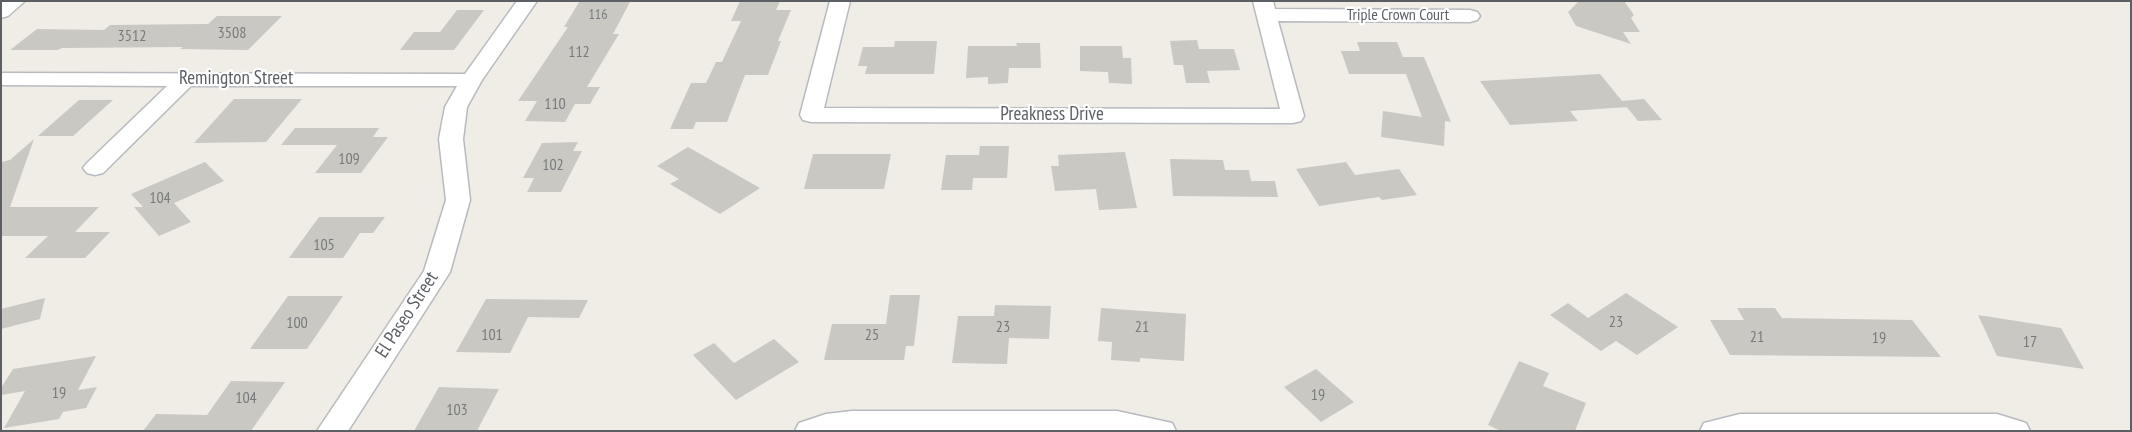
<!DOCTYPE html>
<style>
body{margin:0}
#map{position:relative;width:2132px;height:432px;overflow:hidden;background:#efede5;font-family:"PT Sans Narrow",sans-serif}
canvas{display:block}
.frame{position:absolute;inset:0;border:2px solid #5c6065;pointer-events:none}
</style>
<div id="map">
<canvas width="2132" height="432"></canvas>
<div class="frame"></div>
</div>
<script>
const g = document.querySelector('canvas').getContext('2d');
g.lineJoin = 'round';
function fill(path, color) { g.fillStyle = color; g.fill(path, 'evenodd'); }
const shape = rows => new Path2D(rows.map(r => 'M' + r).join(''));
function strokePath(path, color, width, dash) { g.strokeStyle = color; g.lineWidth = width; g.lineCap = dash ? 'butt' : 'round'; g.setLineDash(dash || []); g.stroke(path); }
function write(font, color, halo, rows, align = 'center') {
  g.font = font + ' "PT Sans Narrow",sans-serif'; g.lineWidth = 4.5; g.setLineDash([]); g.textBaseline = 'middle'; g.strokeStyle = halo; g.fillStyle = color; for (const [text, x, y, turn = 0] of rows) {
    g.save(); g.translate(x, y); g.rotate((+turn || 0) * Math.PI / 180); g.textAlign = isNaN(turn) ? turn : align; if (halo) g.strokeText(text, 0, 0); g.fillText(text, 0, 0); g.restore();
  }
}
fill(shape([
 [740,1,780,1,776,10,791,10,778,41,781,41,768,75,745,75,727,122,696,122,693,129,670,129,691,83,706,83,716,62,722,62,741,21,731,21],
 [1579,1,1624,1,1634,15,1631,18,1640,32,1623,32,1631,44,1576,26,1568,12],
 [579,2,630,2,613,34,619,34,587,87,600,87,590,104,575,104,565,122,525,121,537,101,518,101,568,27,564,27],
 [457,10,484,10,454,50,400,50,414,32,440,32],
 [217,16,282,16,248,50,180,49,183,47,62,48,58,50,10,50,37,29,104,30,110,25,208,24],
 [1197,40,1199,49,1234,49,1240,70,1207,71,1210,83,1186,83,1183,65,1174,65,1170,41],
 [895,41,937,41,934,74,865,74,867,66,858,66,863,47,894,47],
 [1357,42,1397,42,1403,57,1424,57,1451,122,1445,121,1444,146,1381,137,1383,111,1422,117,1406,74,1349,74,1341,51,1360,51],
 [1016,43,1040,43,1041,68,1009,68,1008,83,988,84,988,77,966,78,968,46,1017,46],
 [1080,46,1122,46,1123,58,1131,58,1132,84,1109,83,1108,72,1080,71],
 [1600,74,1627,107,1570,111,1578,121,1510,125,1480,81],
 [234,99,302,99,266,142,194,143],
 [1644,99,1662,120,1638,121,1622,101],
 [79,100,113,100,73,136,38,136],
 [295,128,379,128,373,137,388,137,361,173,315,173,337,145,281,145],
 [34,139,10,207,99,207,75,232,110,232,85,258,25,258,48,236,1,236,1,162,10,160],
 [578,142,573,151,582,151,561,192,527,192,534,178,523,178,542,143],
 [980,146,1009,146,1007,178,973,178,972,190,941,190,946,155,979,155],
 [688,147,760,188,720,214,670,184,679,179,657,166],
 [1125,152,1137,208,1099,210,1096,189,1055,191,1051,166,1059,166,1058,155],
 [813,154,891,154,884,189,804,189],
 [1170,159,1223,160,1225,170,1249,170,1251,181,1275,181,1278,197,1173,196],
 [205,162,224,181,174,203,191,222,159,236,134,207,143,207,131,194],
 [1346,162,1355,175,1399,169,1417,195,1382,200,1379,197,1319,206,1296,169],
 [319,217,385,217,373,233,360,233,343,258,289,258],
 [1626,293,1678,327,1637,355,1616,341,1601,351,1550,315,1568,303,1588,318],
 [890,295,920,295,914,346,906,346,904,360,824,360,832,324,886,324],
 [288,296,343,296,307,349,250,349],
 [45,298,40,319,1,329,1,309],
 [486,299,588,300,579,318,528,317,510,353,456,352],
 [995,305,1051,306,1049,339,1009,338,1007,364,952,363,958,316,994,316],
 [1101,308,1186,314,1184,361,1140,358,1140,362,1111,360,1112,342,1098,341],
 [1737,308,1775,308,1782,318,1912,320,1941,357,1730,355,1710,320,1744,320],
 [1978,315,2061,328,2084,369,1997,356],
 [774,339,799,362,736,400,693,355,714,343,734,363],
 [96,356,78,390,97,387,86,408,63,412,59,419,4,428,25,391,1,395,1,388,13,369],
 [1519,361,1549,373,1543,386,1586,403,1575,431,1501,431,1488,425],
 [1316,369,1354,402,1321,422,1284,387],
 [231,381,285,382,251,431,143,431,156,414,207,415],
 [439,387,499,389,477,431,414,431]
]), '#cac8c2');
const street = shape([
 [2,1,25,1,8,16,1,18,2,1],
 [517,1,537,1,482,80,467,107,463,139,470,200,450,272,348,431,317,431,424,271,446,200,439,139,445,107,457,86,191,86,103,173,95,175,87,173,83,168,87,163,167,86,1,85,1,73,465,74,517,1],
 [830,1,850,1,824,108,1280,109,1253,1,1273,1,1275,9,1470,10,1477,12,1480,16,1477,20,1470,22,1278,21,1304,116,1301,121,1293,123,811,122,803,120,800,115,830,1],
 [852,411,1117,411,1172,423,1176,431,795,431,799,423,826,414,852,411],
 [1740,414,1997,414,2026,423,2030,431,1700,431,1704,423,1740,414]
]);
strokePath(street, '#b7babf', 3);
fill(street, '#fff');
write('14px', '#787a7c', null, [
 ["116",598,15]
]);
write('16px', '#5c6065', '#fff', [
 ["Triple Crown Court",1398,15]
]);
write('16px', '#787a7c', null, [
 ["3508",232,33],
 ["3512",132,36],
 ["112",579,52],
 ["110",555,104],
 ["109",349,159],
 ["102",553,165],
 ["104",160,198],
 ["105",324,245],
 ["23",1616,322],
 ["100",297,323],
 ["23",1003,327],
 ["21",1142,327],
 ["101",492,335],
 ["25",872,335],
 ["21",1757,337],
 ["19",1879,338],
 ["17",2030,342],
 ["19",59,393],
 ["19",1318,395],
 ["104",246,398],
 ["103",457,410]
]);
write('19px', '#5c6065', '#fff', [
 ["Remington Street",236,79],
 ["Preakness Drive",1052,115],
 ["El Paseo Street",407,315,-57]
]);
</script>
